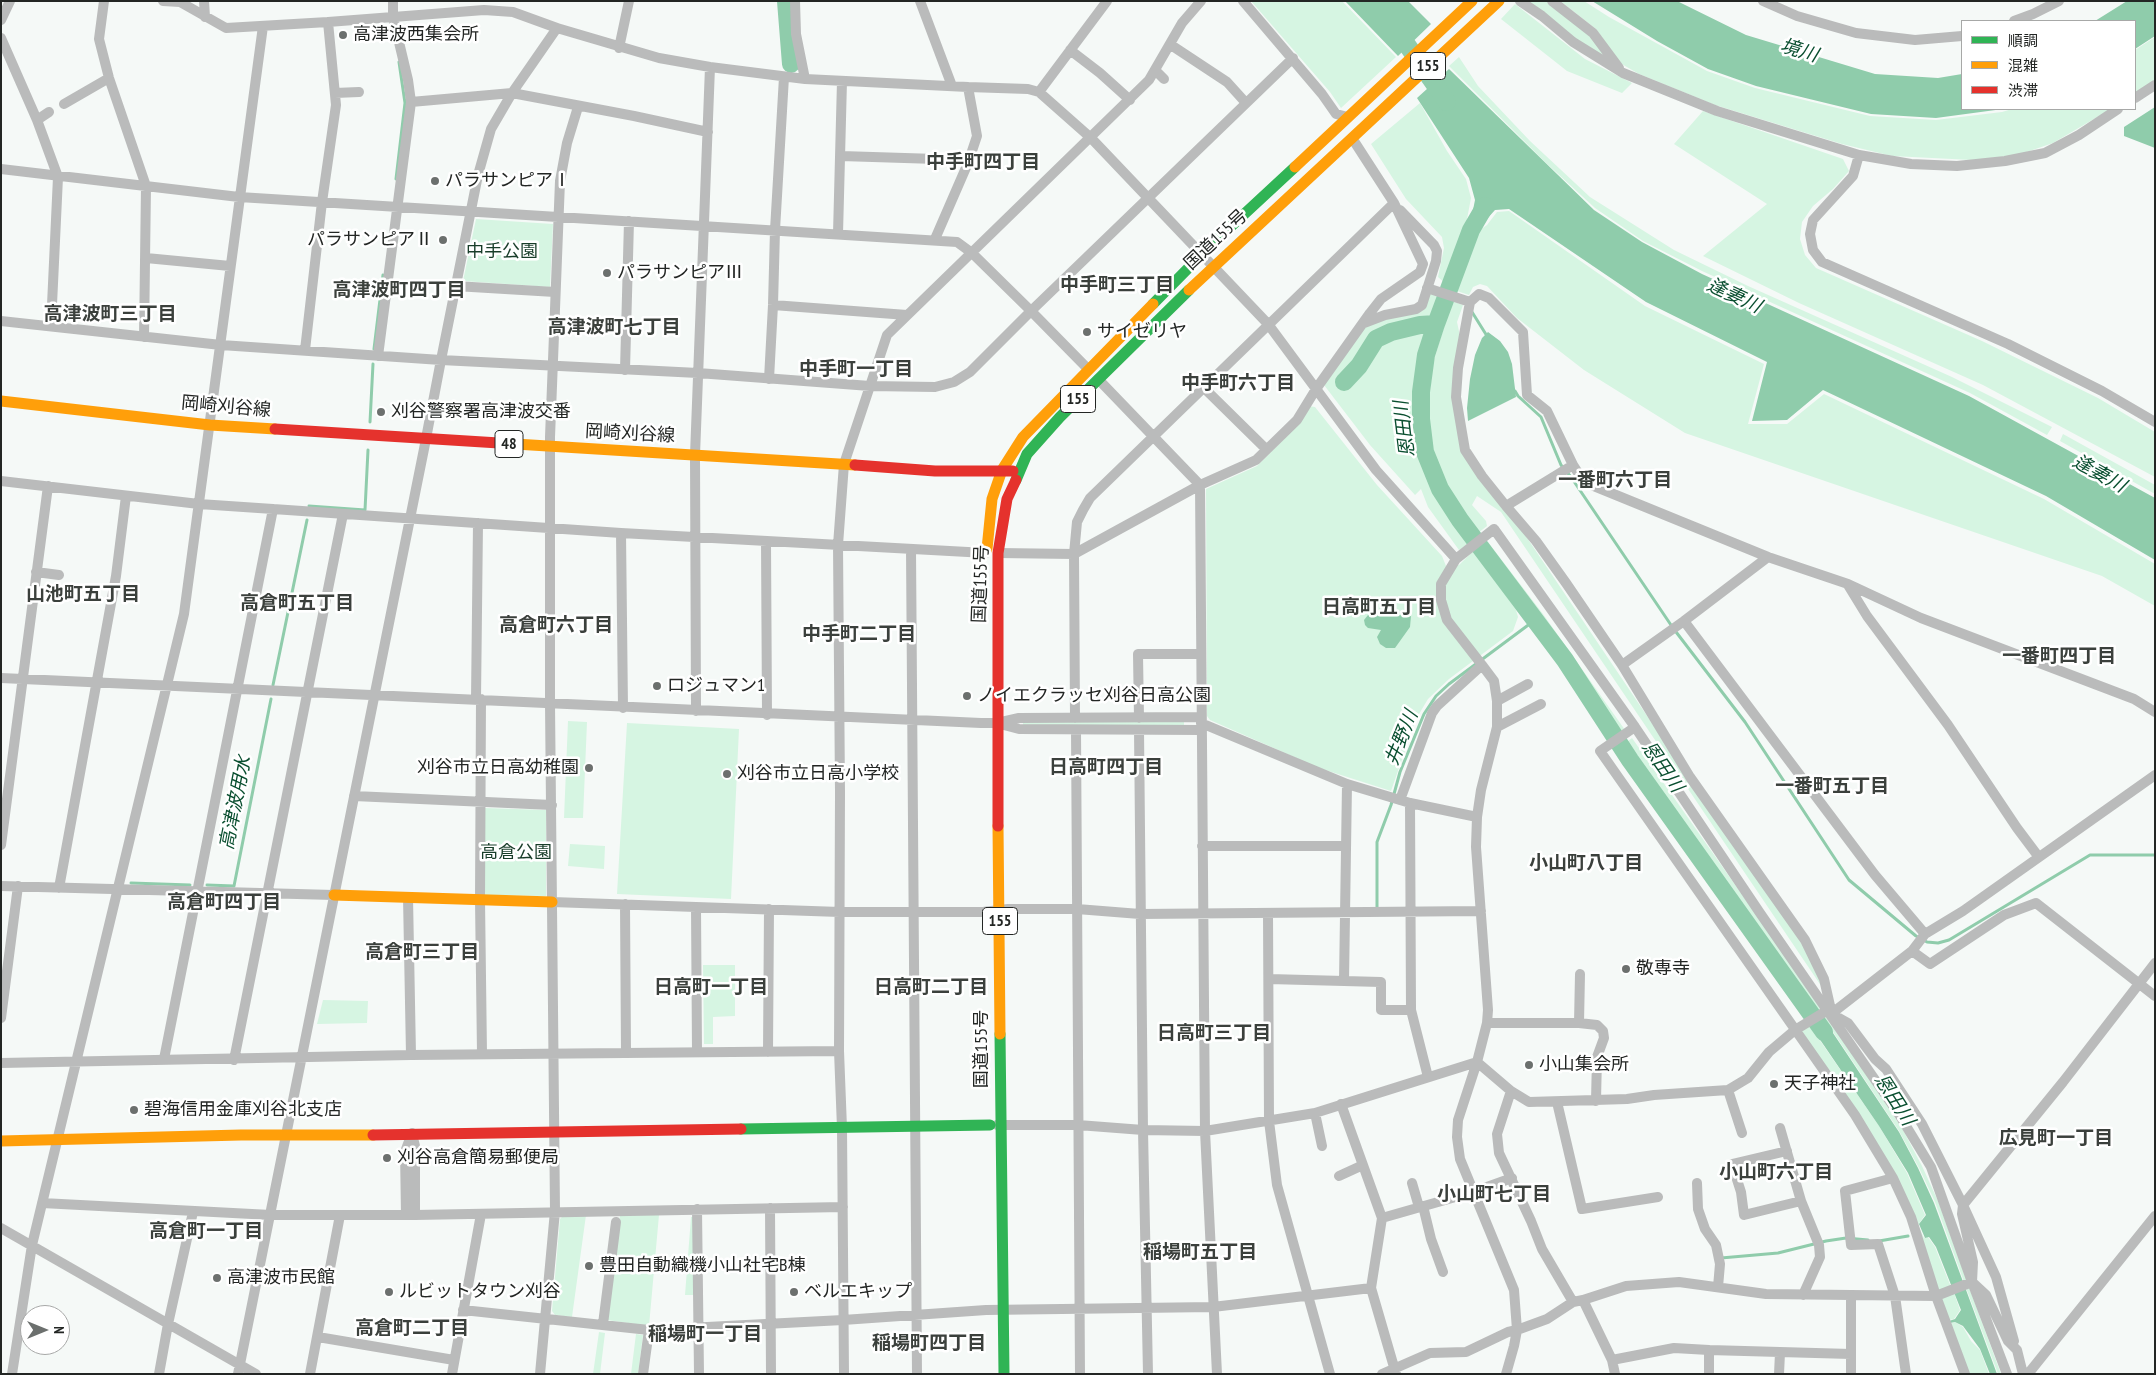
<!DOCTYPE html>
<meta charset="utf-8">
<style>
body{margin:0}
#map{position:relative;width:2156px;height:1375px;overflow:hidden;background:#f5f9f7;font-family:"PT Sans Narrow","Noto Sans JP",sans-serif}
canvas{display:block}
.frame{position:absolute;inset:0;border:2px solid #232624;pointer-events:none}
.legend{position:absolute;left:1961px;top:20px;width:175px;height:90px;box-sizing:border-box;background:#fff;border:1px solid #a7a8a7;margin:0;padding:6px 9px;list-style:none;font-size:15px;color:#232624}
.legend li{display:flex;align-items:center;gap:10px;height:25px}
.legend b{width:25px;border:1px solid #a7a8a7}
.north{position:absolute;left:20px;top:1305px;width:50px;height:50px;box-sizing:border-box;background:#fff;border:1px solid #a7a8a7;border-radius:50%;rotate:90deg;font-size:14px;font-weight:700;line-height:20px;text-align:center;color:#232624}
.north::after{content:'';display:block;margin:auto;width:18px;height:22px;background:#6c706e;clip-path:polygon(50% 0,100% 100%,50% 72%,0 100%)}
</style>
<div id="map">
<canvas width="2156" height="1375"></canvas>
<div class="frame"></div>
<ul class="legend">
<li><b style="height:6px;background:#30b455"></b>順調</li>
<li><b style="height:6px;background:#ff9f0a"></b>混雑</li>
<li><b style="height:6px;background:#e5322d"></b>渋滞</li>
</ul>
<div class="north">N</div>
</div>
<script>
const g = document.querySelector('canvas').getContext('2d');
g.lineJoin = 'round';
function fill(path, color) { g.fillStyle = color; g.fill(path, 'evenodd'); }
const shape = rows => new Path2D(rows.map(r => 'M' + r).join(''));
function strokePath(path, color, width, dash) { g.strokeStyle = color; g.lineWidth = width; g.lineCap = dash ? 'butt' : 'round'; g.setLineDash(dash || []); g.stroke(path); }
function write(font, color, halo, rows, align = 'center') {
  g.font = font + ' "PT Sans Narrow","Noto Sans JP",sans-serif'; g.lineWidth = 5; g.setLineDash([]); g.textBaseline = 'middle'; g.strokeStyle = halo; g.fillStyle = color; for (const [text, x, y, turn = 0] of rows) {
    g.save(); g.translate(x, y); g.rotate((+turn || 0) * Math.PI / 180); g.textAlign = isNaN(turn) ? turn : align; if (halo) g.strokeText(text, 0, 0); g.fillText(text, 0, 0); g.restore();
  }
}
fill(shape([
 [1251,1,1342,1,1396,57,1341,108,1330,92],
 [1525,1,1547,1,1590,36,1606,58,1604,60],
 [1560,1,1584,1,1609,17,1707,71,1755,88,1870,116,1936,120,2002,112,2012,109,2111,109,2053,143,2018,155,1972,160,1892,156,1842,144,1715,105,1639,74,1620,63,1596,29],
 [1515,4,1585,59,1632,83,1622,93,1567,71,1501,19],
 [2155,37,2155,80,2135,93,2135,50],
 [1459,57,1478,86,1530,141,1590,197,1674,250,1748,286,1952,377,2052,427,2047,435,1970,393,1702,271,1643,241,1595,208,1545,162,1449,66],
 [1420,103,1447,151,1466,179,1471,198,1464,235,1446,284,1438,277,1444,248,1442,237,1406,199,1371,144],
 [1703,111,1843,159,1849,171,1833,189,1813,206,1802,222,1800,239,1805,255,1816,268,1982,341,2098,398,2155,432,2155,477,1983,385,1799,303,1703,256,1767,204,1674,144],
 [1509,211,1645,306,1764,364,1748,424,1787,424,1824,394,2044,499,2155,564,2155,606,2102,576,1685,433,1584,370,1517,318,1487,286,1480,284,1473,287,1469,295,1454,290,1474,234,1487,225,1497,212],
 [476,219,553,224,550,287,463,281],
 [1429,293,1438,296,1433,313,1426,319,1390,327,1374,333,1368,338,1337,383,1344,388,1376,344,1392,335,1428,328,1418,363,1414,394,1414,428,1419,454,1430,484,1442,508,1468,544,1459,550,1428,507,1421,489,1415,495,1370,445,1324,385,1362,329,1375,321,1422,311],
 [1452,301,1463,305,1457,322,1460,336,1455,369,1464,452,1513,517,1703,799,1798,937,1830,999,1501,512,1477,496,1472,505,1486,521,1487,526,1478,533,1453,497,1440,471,1433,450,1428,411,1433,363],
 [1308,406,1315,407,1377,485,1442,556,1446,566,1459,565,1474,550,1516,610,1518,617,1513,631,1449,679,1428,699,1416,719,1391,791,1319,768,1210,720,1207,716,1206,489,1257,466,1301,422],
 [2063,434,2155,485,2155,494,2060,441],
 [1488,542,1543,614,1625,730,1620,733,1539,617,1483,546],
 [568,721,587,722,583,818,564,818],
 [1023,722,1184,722,1184,726,1023,727],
 [627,723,739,729,731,899,617,894],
 [1632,738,1823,1010,1820,1012,1627,742],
 [485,808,546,810,546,896,485,895],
 [570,844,605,846,604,869,568,866],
 [703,965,735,965,735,1016,713,1017,713,1044,704,1044],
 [323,1000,368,1001,367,1023,317,1024],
 [1826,1016,1874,1085,1903,1130,1922,1166,1938,1201,1967,1281,1964,1282,1935,1202,1919,1168,1899,1131,1823,1017],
 [1810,1026,1879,1126,1907,1173,1925,1215,1918,1225,1924,1238,1928,1237,1935,1247,1951,1287,1938,1292,1905,1199,1799,1032],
 [564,1215,586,1215,572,1317,555,1315,552,1311,560,1219],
 [620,1215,659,1215,649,1326,607,1320],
 [691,1217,694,1217,694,1295,685,1295],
 [1969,1287,2001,1374,1998,1374,1966,1288],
 [1954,1293,1960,1310,1954,1319,1949,1320,1941,1298],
 [1955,1322,1963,1327,1971,1341,1980,1350,1989,1374,1969,1374,1950,1324],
 [599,1332,605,1333,600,1374,593,1374],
 [636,1334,643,1335,638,1374,631,1374]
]), '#d6f5e2');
fill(shape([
 [1345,1,1408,1,1431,24,1398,56],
 [1592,1,1677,1,1746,35,1875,74,1938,78,1962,74,1962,109,2003,109,1936,118,1871,114,1756,86,1708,69,1657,41],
 [2127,1,2155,1,2155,36,2135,49,2135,21,2095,21],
 [1449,69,1594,210,1642,242,1702,274,1969,396,2155,498,2155,560,2046,496,1823,390,1787,420,1752,421,1767,362,1646,302,1509,209,1495,210,1477,230,1470,225,1475,200,1469,178,1417,98],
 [2155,107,2155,148,2124,136,2124,127],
 [1488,332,1500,341,1508,352,1512,364,1516,397,1468,421,1467,408,1470,379,1475,355,1482,338],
 [1381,614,1411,616,1410,627,1395,648,1386,648,1380,644,1377,637,1381,630,1368,628,1365,625,1364,620,1368,615],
 [1823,1018,1899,1132,1918,1168,1934,1203,1997,1374,1990,1374,1980,1349,1963,1326,1955,1322,1950,1323,1949,1321,1955,1319,1961,1310,1936,1247,1929,1237,1925,1238,1919,1224,1926,1215,1908,1173,1879,1126,1810,1025]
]), '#8fccab');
strokePath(shape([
 [396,179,405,103,399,62],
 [1449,288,1456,294],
 [1472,312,1487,336],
 [374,349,383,275],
 [1515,391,1518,396,1541,417,1561,465,1571,477,1673,628,1745,722,1849,880,1916,936,1927,942,1938,943,1949,940,2090,855,2155,855],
 [370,422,373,364],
 [309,506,365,510,368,450],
 [273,685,307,520],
 [131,883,190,885],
 [207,885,234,886,271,699],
 [1377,911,1377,842,1391,805,1400,772,1424,714,1436,696,1449,684,1535,620],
 [1879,1241,1908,1236],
 [1721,1258,1778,1253,1826,1241,1846,1238,1868,1240]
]), '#8fccab', 3);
strokePath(shape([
 [786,1,791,64],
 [1370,1,1398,32,1447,102],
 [1485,206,1471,230,1436,324,1426,355,1421,392,1421,419,1425,452,1440,489,1460,520,1565,660,1630,760,1824,1032],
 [1344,382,1359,366,1376,339,1391,332,1420,325,1436,324]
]), '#8fccab', 18);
strokePath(shape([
 [104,1,99,39,109,78,146,186,144,337],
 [163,1,180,2,226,28,328,22,484,10,513,12,557,28,512,93,491,129,478,175,441,360,698,373,870,386,935,387,954,382,970,372,1031,311,1088,369],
 [204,1,205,17],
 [393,1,393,17,408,80,411,102],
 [795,1,796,34,805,79],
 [920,1,952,86],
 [1243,1,1322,94,1336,114,1348,117],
 [1520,1,1542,16,1573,42,1623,73,1717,111,1859,155,1911,164,1957,166,2005,161,2045,153,2079,135,2118,109],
 [1552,1,1593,33,1619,68],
 [1763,1,1797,16,1856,33,1915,40,1962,36],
 [1,20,10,1],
 [2014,21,2033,14,2059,1],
 [557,28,659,58,710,67,805,79,968,87],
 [1,38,37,120,58,177,51,326],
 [1171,45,1227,82,1246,103],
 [619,48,629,1],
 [1070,50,1100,73,1130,100],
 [1155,70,1164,79],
 [1039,92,1107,1],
 [335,93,359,92],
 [2135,98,2155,85],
 [64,104,109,78],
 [37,120,49,112],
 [1859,155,1853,176,1813,220,1810,234,1813,250,1822,262,2008,344,2102,391,2155,422],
 [841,156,968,160],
 [1,169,239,197,957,242,972,253,1031,311,1293,58],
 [838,234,842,81],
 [935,239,968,163,977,136,968,87,1028,89,1039,92,1091,138,1268,324,1376,470,1456,559],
 [146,258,230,266],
 [455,286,555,292],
 [1427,288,1470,302],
 [773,305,907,315],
 [1,321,221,345,441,360,424,449,238,1374],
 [1364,323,1385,315,1416,309,1422,305,1436,261,1437,251,1434,245,1400,210],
 [305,350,322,202,336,105,328,22],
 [378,356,411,102,512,93,634,116,708,132],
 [625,370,629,221],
 [769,379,773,305,775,230,784,77],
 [1098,379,1200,485,1205,1131,1217,1374],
 [1204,388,1266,449],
 [1573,465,1584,482,1768,557,1848,584,1921,618,2134,699,2155,712],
 [1,481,199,504,273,509,621,533,986,553],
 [1506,506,1573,465,1547,411,1527,395,1523,332,1489,298,1479,294,1470,302,1458,368,1456,397,1465,450,1482,476,1506,506,1536,541,1566,583,1622,665,1690,777,1805,940,1824,979,1831,1010],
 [621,533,623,708],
 [766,542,767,715],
 [911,549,917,1374],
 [998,553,1074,554,1200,485,1256,460,1297,420,1316,389,1370,313,1381,299,1420,272,1423,264,1394,203,1352,138],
 [36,572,59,575],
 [1848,585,1867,616,1948,725,2017,828,2038,856],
 [1684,621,1875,875,1925,934],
 [1622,665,1684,621,1768,557],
 [1,678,981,723,997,723,1019,718,1201,717],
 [476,699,478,523],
 [481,699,480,900,482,1054],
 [1497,701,1528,684],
 [696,711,695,455,710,67],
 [1075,718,1074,554,1077,522,1083,510,1090,498,1394,203],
 [1139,718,1138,654,1201,654],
 [1201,723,1347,784,1410,803,1477,817,1476,847,1488,1010,1487,1023,1477,1062,1458,1120,1457,1137,1460,1159,1514,1290,1517,1330,1508,1332,1466,1352,1430,1353,1382,1374],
 [1000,724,1019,729,1201,730],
 [1497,727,1541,704],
 [1635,727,1600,751,1855,1115,1893,1178,1911,1217,1936,1296,1965,1374],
 [1076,730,1080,1374],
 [1139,730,1143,1130,1148,1374],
 [354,796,552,805],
 [1400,800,1432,713,1437,706,1482,665,1447,620,1441,600,1441,584,1456,559,1494,529,1635,727,1760,913,1900,1116,1931,1167,1972,1282,2007,1374],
 [1410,803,1411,1010,1428,1077],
 [1477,817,1481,790,1497,727,1497,701,1494,681,1482,665],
 [1,845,48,486],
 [1202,846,1346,846],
 [1,886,334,895],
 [59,888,116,576,126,496],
 [408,897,411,1055],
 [552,902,840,912,983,912,1008,909,1077,909,1140,914,1481,911],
 [625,904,626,1053],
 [696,907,697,1052],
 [1268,913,1269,1121,1277,1185,1330,1374],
 [1912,951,1930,964,2004,915,2036,903,2155,996],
 [1269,979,1344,981,1347,784],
 [1344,981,1381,982,1381,1010,1411,1010],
 [1831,1014,1912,951,1925,934,1963,911,2155,775],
 [1832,1014,1848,1023,1875,1059,1886,1069,1922,1124,1963,1205,1996,1277,2014,1341],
 [1,1018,18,886],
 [1487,1023,1579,1023,1580,974],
 [1579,1023,1597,1025,1603,1031,1604,1038,1597,1057,1596,1101],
 [768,1052,769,909],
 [164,1059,273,509],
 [234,1060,343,514],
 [1477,1062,1511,1091,1529,1102,1627,1099,1654,1095,1728,1090,1748,1078,1769,1052,1795,1030,1828,1010],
 [1,1063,411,1055,839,1051],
 [1728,1090,1742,1133],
 [1511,1091,1497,1134,1499,1153,1531,1221,1542,1249,1573,1302],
 [1557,1102,1582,1209,1658,1197],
 [1341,1104,1382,1218,1371,1288],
 [1315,1113,1322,1146],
 [997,1125,1078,1125,1143,1130,1205,1131,1315,1113,1477,1062],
 [1780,1128,1801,1201,1819,1245,1820,1257,1803,1295],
 [412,1134,415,1146,415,1215],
 [1787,1151,1732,1164,1741,1192,1744,1215,1801,1201],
 [1339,1176,1363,1165],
 [1893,1178,1845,1191,1851,1245,1878,1244,1895,1296,1906,1374],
 [1412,1183,1419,1207],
 [1697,1183,1698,1209,1705,1229,1716,1245,1720,1264,1718,1287],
 [42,1203,271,1215,415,1215,843,1207],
 [1423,1206,1431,1239,1443,1272],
 [770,1208,771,1374],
 [697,1209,699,1374],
 [406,1215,405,1152,412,1133],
 [1382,1218,1473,1192,1512,1178],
 [1,1228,256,1374],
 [1851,1296,1851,1374],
 [1583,1300,1626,1286,1679,1282,1766,1294,1936,1296,1972,1282],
 [463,1310,649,1330,843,1320,986,1310,1213,1307,1371,1288,1396,1374],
 [603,1324,616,1222],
 [318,1337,454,1360],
 [1612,1360,1674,1348,1709,1350],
 [12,1374,32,1245,184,614,263,26],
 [159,1374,168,1324,193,1212],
 [310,1374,340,1215],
 [452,1374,481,1214],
 [540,1374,555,1211,550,704,550,437,560,181,567,143,578,107],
 [643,1374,649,1330],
 [844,1374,842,1128,839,1051,840,793,838,545,844,464,887,335,1149,80,1182,23,1201,1],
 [1506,1374,1514,1346,1517,1330,1547,1319,1573,1302,1583,1300,1612,1360,1615,1374],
 [1709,1374,1709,1350,1851,1354],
 [1779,1374,1780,1353],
 [2023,1374,2017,1350,2008,1341,1986,1295,1972,1282,1973,1262,1962,1214,1963,1205,2063,1082,2155,963],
 [2028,1374,2155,1216]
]), '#babbbb', 10);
strokePath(shape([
 [1153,304,1213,243,1295,167],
 [1016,480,1027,454,1060,417,1189,290],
 [1000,1034,1004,1374],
 [741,1129,990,1125]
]), '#30b455', 11);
strokePath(shape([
 [1295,167,1472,1],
 [1189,290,1499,1],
 [1,401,210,425,275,429],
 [499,443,855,465],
 [987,549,992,499,1002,470,1023,437,1153,304],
 [998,826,1000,1034],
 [334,895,552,902],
 [1,1141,241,1135,373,1135]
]), '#ff9f0a', 11);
strokePath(shape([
 [275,429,499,443],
 [855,465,935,471,1013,471],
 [998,826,998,553,1007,499,1016,480],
 [373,1135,741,1129]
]), '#e5322d', 11);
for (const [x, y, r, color] of [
 [343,35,5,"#6c706e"],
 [435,181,5,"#6c706e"],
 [443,240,5,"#6c706e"],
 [607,273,5,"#6c706e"],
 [1087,332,5,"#6c706e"],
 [381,412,5,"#6c706e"],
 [657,686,5,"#6c706e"],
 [967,696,5,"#6c706e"],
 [589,768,5,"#6c706e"],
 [727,774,5,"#6c706e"],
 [1626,969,5,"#6c706e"],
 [1529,1065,5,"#6c706e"],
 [1774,1084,5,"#6c706e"],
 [134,1110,5,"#6c706e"],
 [387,1158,5,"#6c706e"],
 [589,1266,5,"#6c706e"],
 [217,1278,5,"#6c706e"],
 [389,1292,5,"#6c706e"],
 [794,1292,5,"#6c706e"]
]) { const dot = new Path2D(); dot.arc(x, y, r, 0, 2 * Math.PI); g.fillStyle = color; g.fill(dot); strokePath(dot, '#fff', 2); }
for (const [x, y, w] of [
 [1428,66,35],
 [1078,399,35],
 [509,444,28],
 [1000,921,35]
]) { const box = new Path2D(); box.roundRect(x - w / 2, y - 13.5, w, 27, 4); g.fillStyle = '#fff'; g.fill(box); strokePath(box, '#232624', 1); }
write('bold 16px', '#232624', null, [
 ["155",1428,66],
 ["155",1078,399],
 ["48",509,444],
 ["155",1000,921]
]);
write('18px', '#232624', '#fff', [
 ["高津波西集会所",353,35],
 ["パラサンピアⅠ",445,181],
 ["パラサンピアⅡ",433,240,"right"],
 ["パラサンピアⅢ",617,273],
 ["サイゼリヤ",1097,332],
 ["刈谷警察署高津波交番",391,412],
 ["ロジュマン1",667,686],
 ["ノイエクラッセ刈谷日高公園",977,696],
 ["刈谷市立日高幼稚園",579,768,"right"],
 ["刈谷市立日高小学校",737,774],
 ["敬専寺",1636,969],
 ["小山集会所",1539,1065],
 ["天子神社",1784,1084],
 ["碧海信用金庫刈谷北支店",144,1110],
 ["刈谷高倉簡易郵便局",397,1158],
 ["豊田自動織機小山社宅B棟",599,1266],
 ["高津波市民館",227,1278],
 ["ルビットタウン刈谷",399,1292],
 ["ベルエキップ",804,1292]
], 'left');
write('18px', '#232624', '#fff', [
 ["国道155号",1216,240,-43],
 ["岡崎刈谷線",226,407,5],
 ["岡崎刈谷線",630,434,3],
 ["国道155号",981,584,-88],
 ["国道155号",982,1049,-90]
]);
write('18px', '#183d29', '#fff', [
 ["中手公園",502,252],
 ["高倉公園",516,853]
]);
write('italic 19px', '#0a4f30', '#fff', [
 ["境川",1799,51,17],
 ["逢妻川",1734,296,25],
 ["恩田川",1405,429,-97],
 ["逢妻川",2099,474,29],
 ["井野川",1402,738,-68],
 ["恩田川",1662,767,55],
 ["高津波用水",236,803,-79],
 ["恩田川",1894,1100,57]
]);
write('bold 19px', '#3b403c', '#fff', [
 ["中手町四丁目",983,163],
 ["中手町三丁目",1117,286],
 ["高津波町四丁目",399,291],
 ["高津波町三丁目",110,315],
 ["高津波町七丁目",614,328],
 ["中手町一丁目",856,370],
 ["中手町六丁目",1238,384],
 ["一番町六丁目",1615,481],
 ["山池町五丁目",83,595],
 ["高倉町五丁目",297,604],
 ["日高町五丁目",1379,608],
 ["高倉町六丁目",556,626],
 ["中手町二丁目",859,635],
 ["一番町四丁目",2059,657],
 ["日高町四丁目",1106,768],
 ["一番町五丁目",1832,787],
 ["小山町八丁目",1586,864],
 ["高倉町四丁目",224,903],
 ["高倉町三丁目",422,953],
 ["日高町一丁目",711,988],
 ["日高町二丁目",931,988],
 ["日高町三丁目",1214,1034],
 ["広見町一丁目",2056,1139],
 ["小山町六丁目",1776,1173],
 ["小山町七丁目",1494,1195],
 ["高倉町一丁目",206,1232],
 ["稲場町五丁目",1200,1253],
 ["高倉町二丁目",412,1329],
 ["稲場町一丁目",705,1335],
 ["稲場町四丁目",929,1344]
]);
</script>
